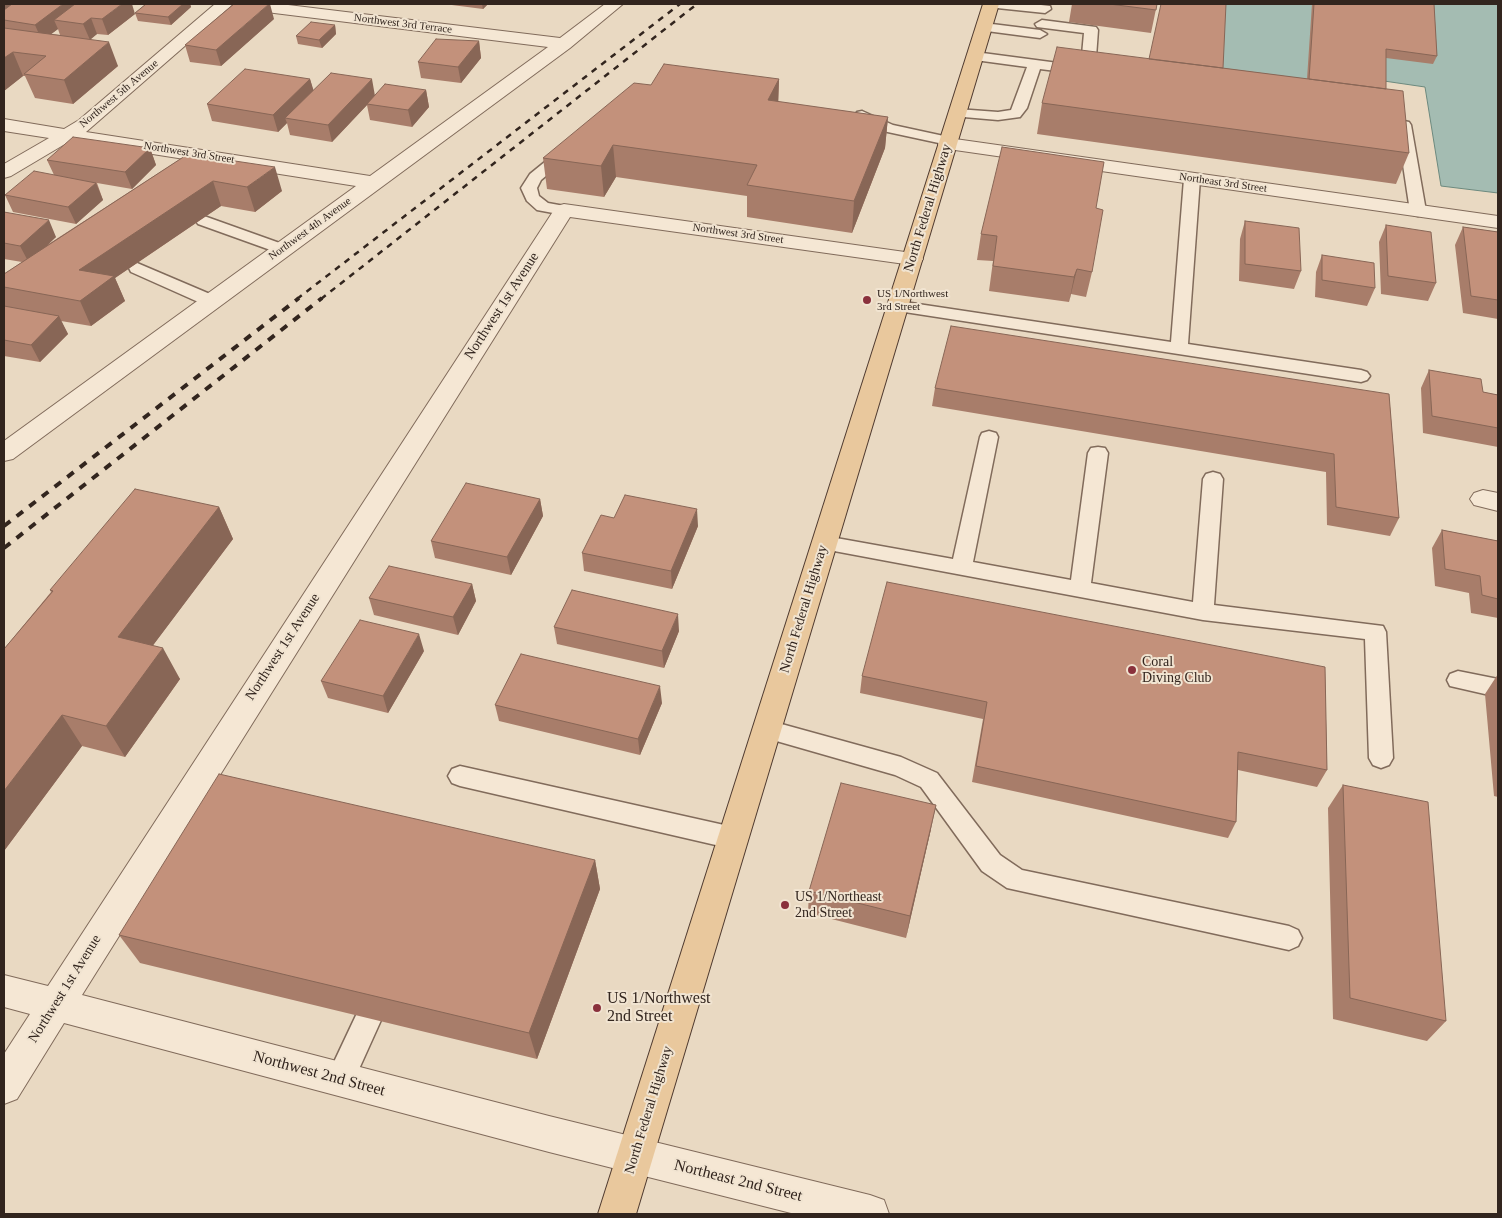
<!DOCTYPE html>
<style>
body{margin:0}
#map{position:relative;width:1502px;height:1218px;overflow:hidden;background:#e9d9c2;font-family:"Times New Roman",serif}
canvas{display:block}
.frame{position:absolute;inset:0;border:5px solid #32251e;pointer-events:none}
</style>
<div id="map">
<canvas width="1502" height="1218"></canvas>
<div class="frame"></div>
</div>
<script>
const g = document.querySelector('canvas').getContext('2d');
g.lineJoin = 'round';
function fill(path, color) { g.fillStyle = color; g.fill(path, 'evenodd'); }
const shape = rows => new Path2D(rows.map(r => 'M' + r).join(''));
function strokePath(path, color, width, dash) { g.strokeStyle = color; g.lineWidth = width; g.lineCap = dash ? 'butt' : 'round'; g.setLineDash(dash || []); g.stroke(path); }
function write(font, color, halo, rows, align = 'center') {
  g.font = font + ' "Times New Roman",serif'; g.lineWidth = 4; g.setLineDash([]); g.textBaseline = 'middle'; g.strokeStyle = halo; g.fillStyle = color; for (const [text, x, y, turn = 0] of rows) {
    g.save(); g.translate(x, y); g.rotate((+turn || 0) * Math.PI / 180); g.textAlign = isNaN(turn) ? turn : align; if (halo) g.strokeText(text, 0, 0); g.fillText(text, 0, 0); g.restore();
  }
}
const water = shape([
 [1174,4,1498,4,1498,193,1441,186,1425,87,1384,81,1384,98,1157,70,1174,4]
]);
fill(water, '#a4bcb2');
strokePath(water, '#6c897e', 1);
const service = shape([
 [991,4,1032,4,1050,6,1051,9,1045,13,997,8,992,7,991,4],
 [1042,20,1096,27,1098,30,1095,71,1093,74,1088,75,1040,69,1027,108,1020,117,998,120,952,116,950,113,952,110,957,109,998,112,1011,110,1027,67,975,60,968,56,970,53,975,52,1081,66,1084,33,1037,27,1035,24,1042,20],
 [984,23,1040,30,1047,34,1040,38,979,30,977,27,979,24,984,23],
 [862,111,893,125,953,138,955,141,953,144,948,145,883,131,857,118,855,115,857,112,862,111],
 [1404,121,1409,122,1411,125,1426,211,1424,214,1418,216,1412,214,1410,211,1397,125,1399,122,1404,121],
 [567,147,572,148,574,151,572,154,541,180,537,188,539,196,548,203,570,207,572,210,570,213,564,215,537,210,527,201,521,188,530,174,562,148,567,147],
 [1192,174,1197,176,1200,179,1188,344,1361,370,1367,372,1370,376,1367,380,1361,382,898,311,892,310,889,306,892,302,898,301,1171,342,1184,179,1187,176,1192,174],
 [204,216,288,246,290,249,288,252,276,252,198,224,196,221,198,218,204,216],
 [137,263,217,297,219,301,217,305,205,305,131,272,129,268,131,264,137,263],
 [989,431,996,433,998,437,973,562,1071,580,1088,453,1091,448,1098,447,1105,448,1108,453,1091,583,1193,602,1203,479,1206,474,1213,472,1220,474,1223,479,1214,605,1383,626,1386,632,1393,758,1389,765,1381,768,1373,765,1369,758,1365,639,1203,620,818,548,815,543,818,538,825,536,953,559,980,437,982,433,989,431],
 [1458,671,1498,679,1498,697,1450,686,1447,680,1450,674,1458,671],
 [767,720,901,757,937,773,1000,855,1022,870,1289,926,1298,930,1302,938,1298,946,1289,950,1007,888,982,871,921,787,895,775,759,736,756,729,759,722,767,720],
 [460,766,733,827,742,831,745,838,742,845,733,849,460,786,452,783,448,776,452,769,460,766],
 [369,1005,379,1009,382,1018,350,1089,340,1093,330,1089,326,1079,359,1009,369,1005]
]);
const minor = shape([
 [215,4,233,4,86,132,370,176,548,47,242,9,236,8,234,4,280,4,560,38,605,4,623,4,570,48,13,459,4,461,4,441,356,186,70,141,11,176,4,178,4,164,49,138,4,131,4,119,64,129,79,120,215,4],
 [948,138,1498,216,1498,228,941,148,938,144,941,140,948,138],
 [564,204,912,253,920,254,923,259,920,264,912,265,570,217,82,995,549,1116,870,1195,884,1200,889,1214,795,1214,549,1152,64,1023,17,1099,4,1104,4,1054,30,1014,4,1007,4,975,48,986,554,210,557,206,564,204],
 [1483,490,1498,493,1498,511,1474,505,1470,499,1474,493,1483,490]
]);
const primary = shape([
 [983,4,999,4,636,1214,598,1214,983,4]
]);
strokePath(service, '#816b5b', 3);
strokePath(minor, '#816b5b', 2);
strokePath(primary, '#4f3a2f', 2);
fill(service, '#f5e7d4');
fill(minor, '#f5e7d4');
fill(primary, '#e9c89d');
strokePath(shape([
 [297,299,680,4],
 [321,299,697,4]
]), '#32251e', 2.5, [6, 6]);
strokePath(shape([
 [4,526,299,298],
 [4,548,322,298]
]), '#32251e', 4, [8, 8]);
fill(shape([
 [4,4,135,14,108,35,97,34,90,39,118,66,73,104,35,98,25,76,23,76,4,91],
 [58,29,60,35,51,34],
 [146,4,190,4,191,7,171,25,138,21,135,13],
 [444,4,488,4,483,9],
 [1072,4,1157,4,1151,33,1069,22],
 [1312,4,1434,4,1437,56,1433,64,1386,58,1386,89,1409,153,1396,184,1037,134,1042,103,1223,68,1307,79],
 [274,19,221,66,190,62,185,45],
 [335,25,336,34,322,48,298,44,296,36],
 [479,41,481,58,461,83,421,78,418,62],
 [310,79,313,90,375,95,426,90,429,107,412,127,370,120,367,105,332,142,290,135,287,123,278,132,212,121,207,104],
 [779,79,778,102,888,117,885,148,852,233,747,217,747,196,616,177,604,197,547,189,543,158,651,85],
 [150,148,156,165,132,189,97,183,103,200,76,224,13,212,5,195,54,175,47,160],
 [188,154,282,191,255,212,221,206,115,278,125,301,91,326,61,321,68,334,40,362,4,356,4,274,22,262,4,259,4,212,56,237,47,245],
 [1096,208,1092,272,1086,297,1071,294,1069,302,989,291,993,261,977,260,981,234],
 [1245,221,1301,271,1294,289,1239,281,1240,239],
 [1386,225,1436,283,1428,301,1381,294,1379,242],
 [1463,227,1498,232,1498,319,1463,313,1455,245],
 [1322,255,1375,288,1367,306,1315,297,1316,272],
 [1429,370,1483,392,1498,395,1498,447,1423,433,1421,388],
 [935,388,1389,394,1399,518,1390,536,1327,525,1326,472,932,406],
 [540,499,543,516,511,575,435,558,431,541],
 [219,507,233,539,153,645,180,679,125,757,82,746,4,851,4,649,51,592,50,590],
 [614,518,698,526,672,589,584,571,582,553],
 [1442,530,1498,541,1498,618,1471,613,1469,593,1435,586,1432,548],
 [472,584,476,601,458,635,374,615,369,598],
 [554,627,679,631,664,668,557,644],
 [424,651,388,713,328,698,321,681],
 [1325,667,1327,770,1317,787,1238,770,1236,822,1228,838,972,782,983,719,860,693,862,676],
 [1498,674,1498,797,1494,796,1485,694],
 [662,703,640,755,499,721,495,705],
 [1343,785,1446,1021,1427,1041,1333,1019,1328,808],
 [931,829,906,938,808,913,809,891],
 [595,860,600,889,537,1059,140,963,119,935]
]), '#a87d6a');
fill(shape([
 [4,4,20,4,4,20],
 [63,4,85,4,54,20,58,29,42,41,35,25],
 [122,4,132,4,135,14,108,35,102,19],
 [183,4,190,4,191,7,171,25,168,17],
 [269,4,270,4,274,19,221,66,216,50],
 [482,4,488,4,483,9],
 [91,18,97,34,90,40,83,24],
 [335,25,336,34,322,48,319,40],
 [479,41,481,58,461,83,458,67],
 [109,42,118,66,73,104,64,80],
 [13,52,23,76,4,91,4,58],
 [310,79,315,95,285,118,287,123,278,132,273,115],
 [372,79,375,96,367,104,367,105,332,142,328,125],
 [779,79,778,110,768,100],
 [426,90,429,107,412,127,408,110],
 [888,117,885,148,852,233,854,201],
 [613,145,616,177,604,197,601,166],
 [150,148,156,165,132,189,125,172],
 [275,167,282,191,255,212,247,187],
 [213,181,221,206,115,278,125,301,91,326,80,301,79,270],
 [96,183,103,200,76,224,68,207],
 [49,220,56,237,29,263,20,246],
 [1077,269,1071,294,1069,302,1074,277],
 [59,316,68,334,40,362,31,345],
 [540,499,543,516,511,575,507,557],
 [219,507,233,539,136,668,118,637],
 [697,509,698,526,672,589,671,571],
 [472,584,476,601,458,635,453,617],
 [678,614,679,631,664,668,662,651],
 [419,634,424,651,388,713,383,696],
 [163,648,180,679,125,757,106,726],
 [660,686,662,703,640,755,638,739],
 [62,715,82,746,4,851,4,791],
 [936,805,931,829,906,938,910,916],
 [595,860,600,889,537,1059,529,1033]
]), '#886656');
const building = shape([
 [12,4,63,4,35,25,4,20,4,10,12,4],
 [75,4,122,4,102,19,91,18,83,24,54,20,75,4],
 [146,4,183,4,168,17,135,13,146,4],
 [234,4,269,4,216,50,185,45,234,4],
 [1109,4,1157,4,1156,10,1109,4],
 [1161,4,1226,4,1223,68,1149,59,1161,4],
 [1314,4,1434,4,1437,56,1386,49,1386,89,1309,79,1314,4],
 [311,22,335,25,319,40,296,36,311,22],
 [4,28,109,42,64,80,24,74,46,56,13,52,4,58,4,28],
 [436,39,479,41,458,67,418,62,436,39],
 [1057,47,1403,91,1409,153,1042,103,1057,47],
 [664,64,779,79,768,100,888,117,854,201,747,185,757,165,613,145,601,166,543,158,634,83,651,85,664,64],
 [245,69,310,79,273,115,207,104,245,69],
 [331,73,372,79,328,125,285,118,331,73],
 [385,84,426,90,408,110,367,104,385,84],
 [73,137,150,148,125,172,47,160,73,137],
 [1002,147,1104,162,1096,208,1103,210,1092,272,1077,269,1074,277,993,266,997,236,981,234,1002,147],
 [188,154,275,167,247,187,213,181,79,270,114,276,80,301,4,287,4,274,188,154],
 [34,171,96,183,68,207,5,195,34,171],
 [4,212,49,220,20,246,4,243,4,212],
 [1245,221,1299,228,1301,271,1245,264,1245,221],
 [1386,225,1431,232,1436,283,1388,276,1386,225],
 [1463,227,1498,232,1498,300,1471,296,1463,227],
 [1322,255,1374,263,1375,288,1322,280,1322,255],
 [4,306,59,316,31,345,4,340,4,306],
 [951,326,1389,394,1399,518,1336,507,1334,454,935,388,951,326],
 [1429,370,1481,379,1483,392,1498,395,1498,428,1432,416,1429,370],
 [466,483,540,499,507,557,431,541,466,483],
 [135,489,219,507,118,637,163,648,106,726,62,715,4,791,4,649,53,591,50,590,135,489],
 [625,495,697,509,671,571,582,553,601,515,614,518,625,495],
 [1442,530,1498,541,1498,599,1482,595,1480,576,1445,569,1442,530],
 [389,566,472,584,453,617,369,598,389,566],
 [887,582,1325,667,1327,770,1238,752,1236,822,976,766,987,702,862,676,887,582],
 [572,590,678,614,662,651,554,627,572,590],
 [360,620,419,634,383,696,321,681,360,620],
 [521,654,660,686,638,739,495,705,521,654],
 [219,774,595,860,529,1033,119,935,219,774],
 [841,783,936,805,910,916,809,891,841,783],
 [1343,785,1428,802,1446,1021,1350,998,1343,785]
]);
fill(building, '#c3917b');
strokePath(building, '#886656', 1);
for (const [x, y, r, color] of [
 [867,300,5,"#8a313c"],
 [1132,670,5,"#8a313c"],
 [785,905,5,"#8a313c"],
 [597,1008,5,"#8a313c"]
]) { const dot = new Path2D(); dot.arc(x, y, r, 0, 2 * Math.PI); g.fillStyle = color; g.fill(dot); strokePath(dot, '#f1e4d1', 2); }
write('11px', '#32251e', '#f1e4d1', [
 ["Northwest 3rd Terrace",403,24,7],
 ["Northwest 5th Avenue",119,94,-40],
 ["Northwest 3rd Street",189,153,9],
 ["Northeast 3rd Street",1223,183,8],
 ["Northwest 4th Avenue",310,229,-36],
 ["Northwest 3rd Street",738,234,8]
]);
write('11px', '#32251e', '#f1e4d1', [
 ["US 1/Northwest",877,294],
 ["3rd Street",877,307]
], 'left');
write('14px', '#32251e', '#f1e4d1', [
 ["North Federal Highway",928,208,-73],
 ["Northwest 1st Avenue",502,306,-57],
 ["North Federal Highway",804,609,-73],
 ["Northwest 1st Avenue",283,647,-57],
 ["Northwest 1st Avenue",65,989,-58],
 ["North Federal Highway",649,1110,-73]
]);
write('14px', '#32251e', '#f1e4d1', [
 ["Coral",1142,662],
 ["Diving Club",1142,678],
 ["US 1/Northeast",795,897],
 ["2nd Street",795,913]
], 'left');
write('16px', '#32251e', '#f1e4d1', [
 ["US 1/Northwest",607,999],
 ["2nd Street",607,1017]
], 'left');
write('16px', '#32251e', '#f1e4d1', [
 ["Northwest 2nd Street",319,1074,15],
 ["Northeast 2nd Street",738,1181,14]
]);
</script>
